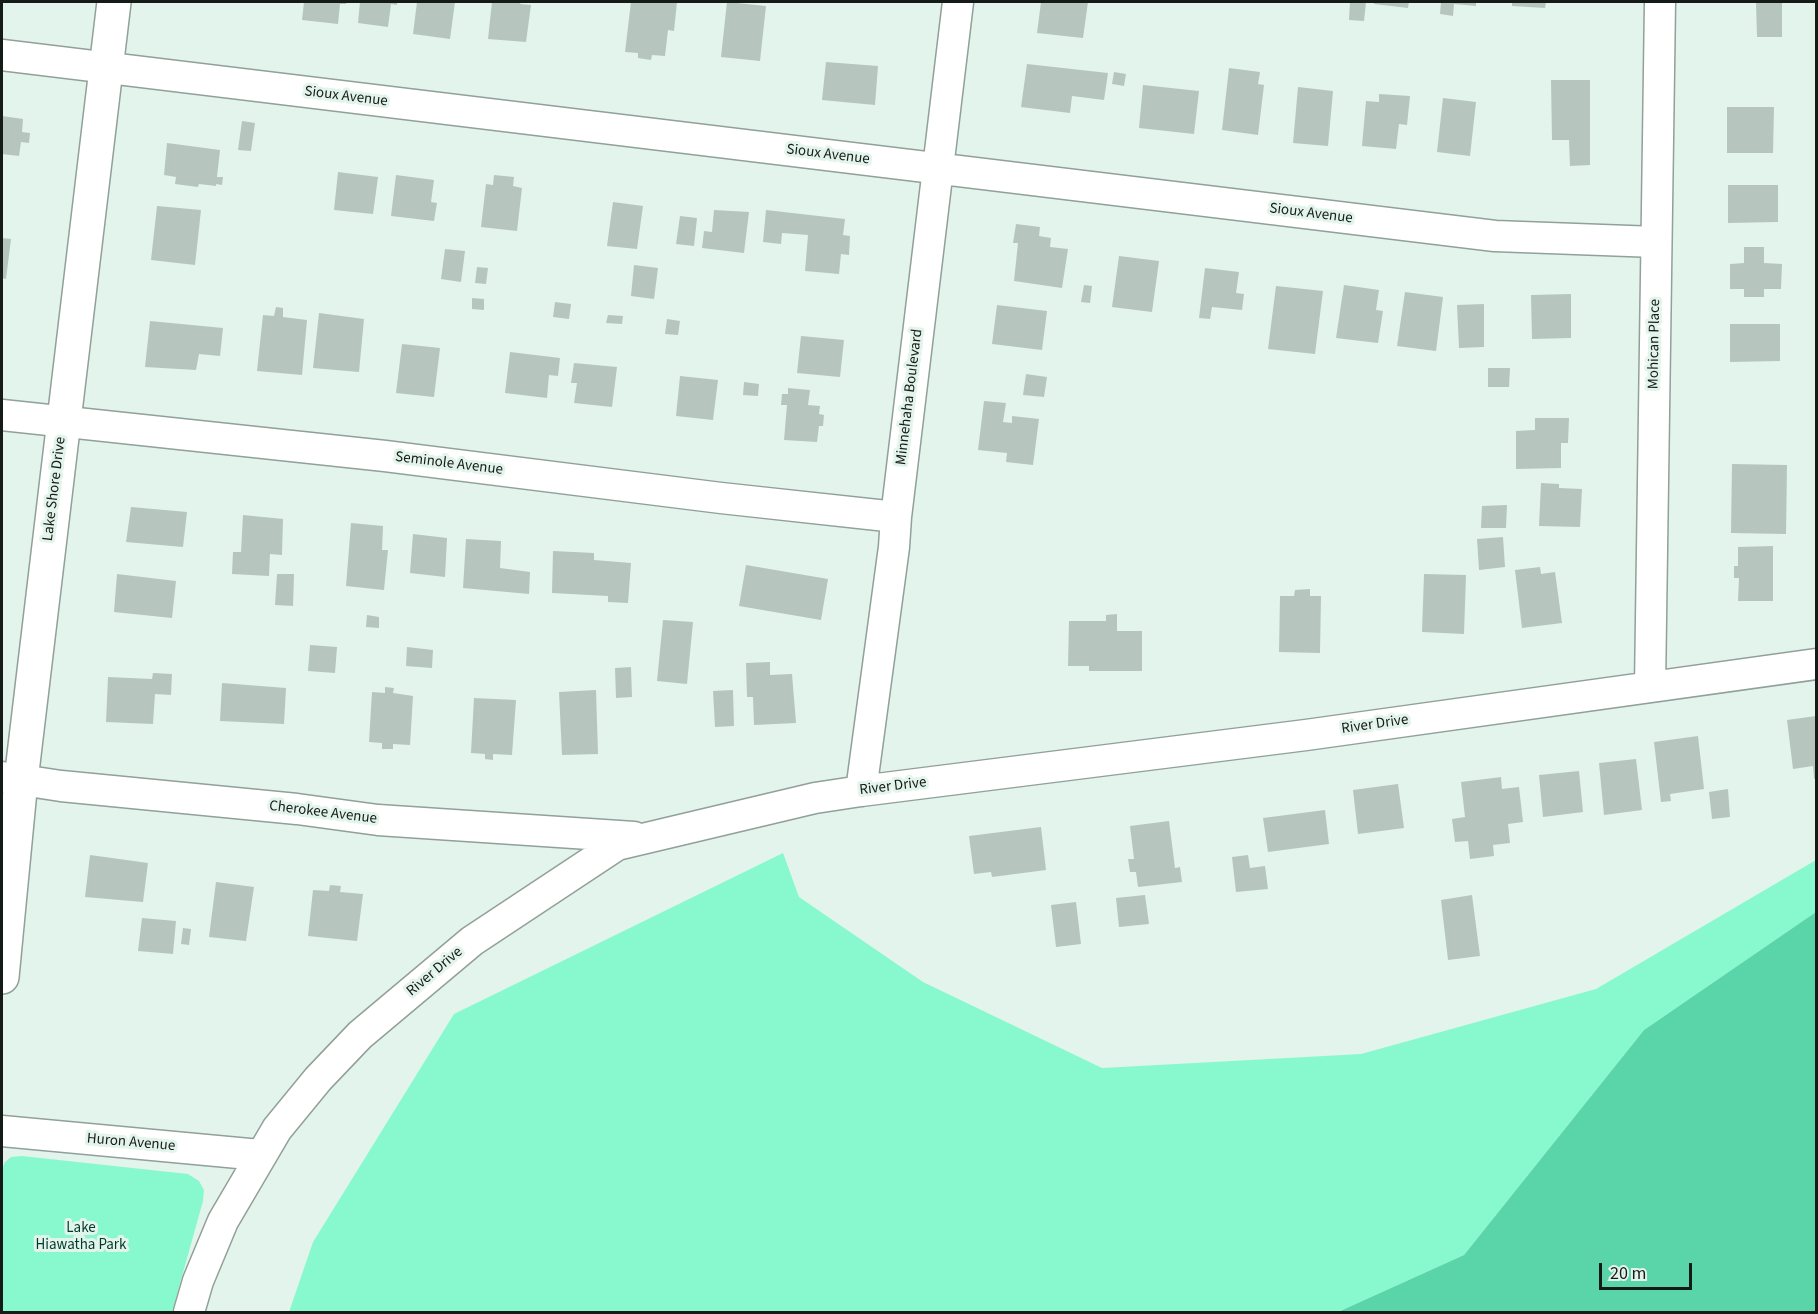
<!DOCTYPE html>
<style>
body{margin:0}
#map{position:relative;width:1818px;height:1314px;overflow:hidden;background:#e3f4ec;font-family:"Source Sans 3",sans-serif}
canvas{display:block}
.frame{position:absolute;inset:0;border:3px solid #151b18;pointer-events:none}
.scale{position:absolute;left:1599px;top:1263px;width:93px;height:27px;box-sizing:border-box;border:3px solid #151b18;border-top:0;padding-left:8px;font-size:18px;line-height:21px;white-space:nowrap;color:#151b18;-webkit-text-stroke:4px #e3f4ec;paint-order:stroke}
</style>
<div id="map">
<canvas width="1818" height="1314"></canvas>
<div class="frame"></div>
<div class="scale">20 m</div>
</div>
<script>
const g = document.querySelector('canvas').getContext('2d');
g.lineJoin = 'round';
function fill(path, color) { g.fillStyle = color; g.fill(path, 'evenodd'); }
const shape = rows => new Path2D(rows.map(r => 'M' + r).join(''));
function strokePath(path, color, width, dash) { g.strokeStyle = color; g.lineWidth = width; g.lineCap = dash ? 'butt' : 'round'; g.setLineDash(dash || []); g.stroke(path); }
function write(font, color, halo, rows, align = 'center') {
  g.font = font + ' "Source Sans 3",sans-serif'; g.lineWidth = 6; g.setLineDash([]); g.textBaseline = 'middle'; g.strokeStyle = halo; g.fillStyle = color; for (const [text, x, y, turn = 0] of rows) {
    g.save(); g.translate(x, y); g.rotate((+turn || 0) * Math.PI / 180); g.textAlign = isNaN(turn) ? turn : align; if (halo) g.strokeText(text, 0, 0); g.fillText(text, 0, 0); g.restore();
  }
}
fill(shape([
 [783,853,799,897,923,982,1102,1068,1361,1054,1596,989,1816,860,1816,912,1644,1030,1464,1255,1338,1312,289,1312,313,1242,454,1014],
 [22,1156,188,1174,199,1181,204,1190,203,1201,172,1312,2,1312,2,1169,5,1162,11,1157]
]), '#88f9ce');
fill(shape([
 [1816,912,1816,1312,1338,1312,1464,1255,1644,1030]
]), '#5ad4a9');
fill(shape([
 [304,2,347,2,346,4,340,4,338,24,302,20],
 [360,2,397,2,397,5,391,4,388,27,358,23],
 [417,2,455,2,450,39,413,34],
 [492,2,521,2,520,4,531,5,526,42,488,39],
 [631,2,677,2,674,31,668,30,665,56,652,55,651,60,638,58,638,53,625,52],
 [727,2,766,6,760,61,721,57],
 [1041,2,1088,2,1083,38,1037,33],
 [1350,2,1366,2,1364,21,1349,20],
 [1374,2,1409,2,1408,8,1374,4],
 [1441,2,1476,2,1476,6,1454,4,1453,16,1440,14],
 [1512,2,1546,2,1545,8,1512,6],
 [1756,2,1782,2,1782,37,1757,37],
 [826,62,878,66,875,105,822,100],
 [1027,64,1108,73,1104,100,1072,96,1070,113,1021,107],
 [1229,68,1260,72,1258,84,1264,85,1258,135,1222,130],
 [1114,72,1126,74,1124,86,1112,84],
 [1551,80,1590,80,1590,165,1570,166,1569,140,1552,140],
 [1143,85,1199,91,1194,134,1139,128],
 [1298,87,1333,91,1328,146,1293,143],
 [1379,94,1410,96,1407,125,1399,124,1396,149,1362,146,1366,101,1379,102],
 [1443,98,1476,102,1470,156,1437,152],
 [1727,107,1774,107,1773,153,1727,153],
 [2,116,23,119,22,132,30,133,29,143,21,142,19,156,2,154],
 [242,121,255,123,251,151,238,150],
 [167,143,220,150,217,177,223,177,222,185,216,184,216,186,199,184,198,187,175,184,176,177,164,175],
 [338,172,378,177,373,214,334,210],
 [396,175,434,180,431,202,437,203,434,221,391,216],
 [494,175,514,177,513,186,522,188,517,231,481,227,486,184,493,185],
 [1728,185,1778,185,1778,222,1728,223],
 [613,202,643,206,637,249,607,246],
 [157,206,201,210,195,265,151,260],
 [714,210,749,212,744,253,702,248,704,231,712,232],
 [766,210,845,219,843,235,850,236,849,255,841,254,839,274,805,271,808,235,782,233,781,244,763,242],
 [680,216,697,218,694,246,676,244],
 [1016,224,1040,227,1039,236,1051,238,1050,247,1068,249,1062,288,1014,281,1018,243,1013,243],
 [2,238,11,239,6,279,2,278],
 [1744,247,1764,247,1764,263,1782,264,1781,289,1764,289,1764,297,1744,297,1744,289,1730,289,1730,264,1744,263],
 [445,249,465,251,461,282,441,279],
 [1119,256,1159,261,1152,312,1112,307],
 [634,265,658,268,654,299,631,296],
 [477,267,488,268,486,284,475,283],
 [1205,268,1239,272,1236,293,1244,294,1242,310,1212,307,1210,319,1199,318],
 [1084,285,1092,286,1090,303,1081,302],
 [1344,285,1379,290,1376,310,1383,311,1378,343,1336,338],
 [1276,286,1323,291,1315,354,1268,349],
 [1405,292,1443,297,1436,351,1397,346],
 [1571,294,1571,338,1532,339,1531,295],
 [472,298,484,299,484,310,472,309],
 [555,302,571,304,569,319,553,317],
 [1484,304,1484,347,1459,348,1457,305],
 [997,305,1047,311,1042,350,992,344],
 [276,307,283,308,283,317,307,320,302,375,257,371,263,315,274,316],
 [319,313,364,319,359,372,313,368],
 [608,315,623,316,622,324,606,323],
 [667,319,680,321,678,335,665,334],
 [150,321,223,328,220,356,199,354,196,370,145,367],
 [1730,324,1780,324,1780,361,1730,362],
 [801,336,844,340,840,377,797,373],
 [402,344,440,348,434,397,396,393],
 [510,352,560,358,558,376,549,375,547,398,505,393],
 [574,363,617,367,612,407,574,403,577,383,571,383],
 [1488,368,1510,368,1509,387,1488,387],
 [1026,374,1047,377,1044,397,1023,395],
 [680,376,718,380,713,420,676,416],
 [744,382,759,384,758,396,743,395],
 [788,388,810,390,808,405,820,406,819,414,824,415,823,426,819,426,817,442,784,440,787,405,781,405,782,394,788,394],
 [984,401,1006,403,1003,422,1012,423,1012,416,1039,419,1033,465,1006,462,1007,453,978,450],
 [1535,418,1569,418,1568,443,1561,443,1561,468,1516,469,1516,431,1535,430],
 [1732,464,1787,465,1786,534,1731,533],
 [1541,483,1559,484,1559,488,1582,489,1580,527,1539,526],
 [1507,505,1506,528,1481,528,1482,506],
 [131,507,187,512,183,547,126,542],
 [243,515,283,519,282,555,270,554,269,576,232,574,233,552,241,552],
 [351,523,383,526,382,550,388,550,384,590,346,586],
 [413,534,447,538,445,577,410,573],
 [1503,537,1505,567,1479,570,1477,539],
 [466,539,501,541,500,568,530,572,529,594,463,588],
 [1773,546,1773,601,1738,601,1739,578,1734,578,1734,566,1738,566,1738,547],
 [553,551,594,553,594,560,631,563,628,603,608,602,608,596,552,593],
 [746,565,828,579,821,620,739,606],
 [1540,567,1541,574,1555,572,1562,623,1522,628,1515,570],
 [117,574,176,581,172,618,114,612],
 [277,574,294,574,293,606,275,605],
 [1424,574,1466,575,1464,634,1422,632],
 [1310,589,1310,596,1321,596,1320,653,1279,652,1280,596,1294,596,1295,590],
 [1117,614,1117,631,1142,631,1142,671,1089,671,1089,666,1068,666,1069,621,1106,621,1106,615],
 [367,615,379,617,379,628,366,627],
 [663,620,693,622,687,684,657,681],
 [310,645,337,647,335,673,308,671],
 [407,647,433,650,432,668,406,666],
 [770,662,770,675,792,674,796,723,754,725,753,697,747,697,746,663],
 [631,667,632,697,616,698,615,668],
 [153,673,172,674,171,695,155,694,153,724,106,722,108,677,152,679],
 [222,683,286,688,284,724,220,721],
 [385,687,394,688,393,693,413,696,410,745,393,744,393,749,382,749,382,743,369,742,372,692,385,693],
 [596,690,598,754,562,755,559,692],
 [733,690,734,726,715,727,713,691],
 [474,698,516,700,512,755,493,754,493,760,485,759,485,754,471,753],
 [1816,716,1816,778,1814,779,1813,766,1793,769,1787,720],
 [1698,736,1704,789,1670,794,1671,801,1661,802,1654,742],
 [1636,759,1642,810,1604,815,1599,763],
 [1579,771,1583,812,1543,817,1539,775],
 [1501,777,1502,789,1519,787,1523,822,1508,824,1510,843,1493,845,1494,856,1470,859,1468,841,1455,842,1452,819,1465,817,1461,782],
 [1398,784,1404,828,1358,834,1353,790],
 [1728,789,1730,817,1712,819,1709,792],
 [1325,810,1329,844,1268,852,1263,818],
 [1169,821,1175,868,1180,867,1182,882,1138,887,1136,872,1130,872,1128,859,1134,859,1130,826],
 [1041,827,1046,870,992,877,991,872,974,874,969,836],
 [90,855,148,863,143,902,85,897],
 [1248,855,1250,868,1265,866,1268,889,1236,892,1232,857],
 [216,882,254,887,246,941,209,937],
 [330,885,341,886,340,892,363,894,357,941,308,936,313,890,329,891],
 [1145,895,1149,924,1119,927,1116,898],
 [1472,895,1480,956,1448,960,1441,900],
 [1076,902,1081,944,1056,947,1051,905],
 [142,918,176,921,173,954,138,951],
 [183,928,191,929,189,945,181,944]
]), '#b6c6bf');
const street = shape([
 [2,55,1495,236,1656,242],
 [2,415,385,456,721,498,896,517],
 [1650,687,1660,2],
 [2,777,61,786,297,809,378,820,634,837],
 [861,791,894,547,896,517,958,2],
 [2,1131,260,1155],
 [189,1312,198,1281,223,1221,277,1129,318,1079,360,1035,472,941,617,845,815,798,861,791,1306,735,1816,664]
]);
const secondary = shape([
 [2,977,21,780,114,2]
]);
strokePath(street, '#91a099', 33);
strokePath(secondary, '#91a099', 36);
strokePath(street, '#fff', 30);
strokePath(secondary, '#fff', 33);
write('15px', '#151b18', '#e3f4ec', [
 ["Sioux Avenue",346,97,7],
 ["Sioux Avenue",828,155,7],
 ["Sioux Avenue",1311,214,7],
 ["Mohican Place",1655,344,-89],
 ["Minnehaha Boulevard",910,397,-83],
 ["Seminole Avenue",449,464,7],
 ["Lake Shore Drive",55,489,-83],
 ["River Drive",1375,725,-8],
 ["River Drive",893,787,-7],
 ["Cherokee Avenue",323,813,7],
 ["River Drive",435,972,-40],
 ["Huron Avenue",131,1143,5]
]);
write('15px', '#013a29', '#e3f4ec', [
 ["Lake",81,1229],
 ["Hiawatha Park",81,1246]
]);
</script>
